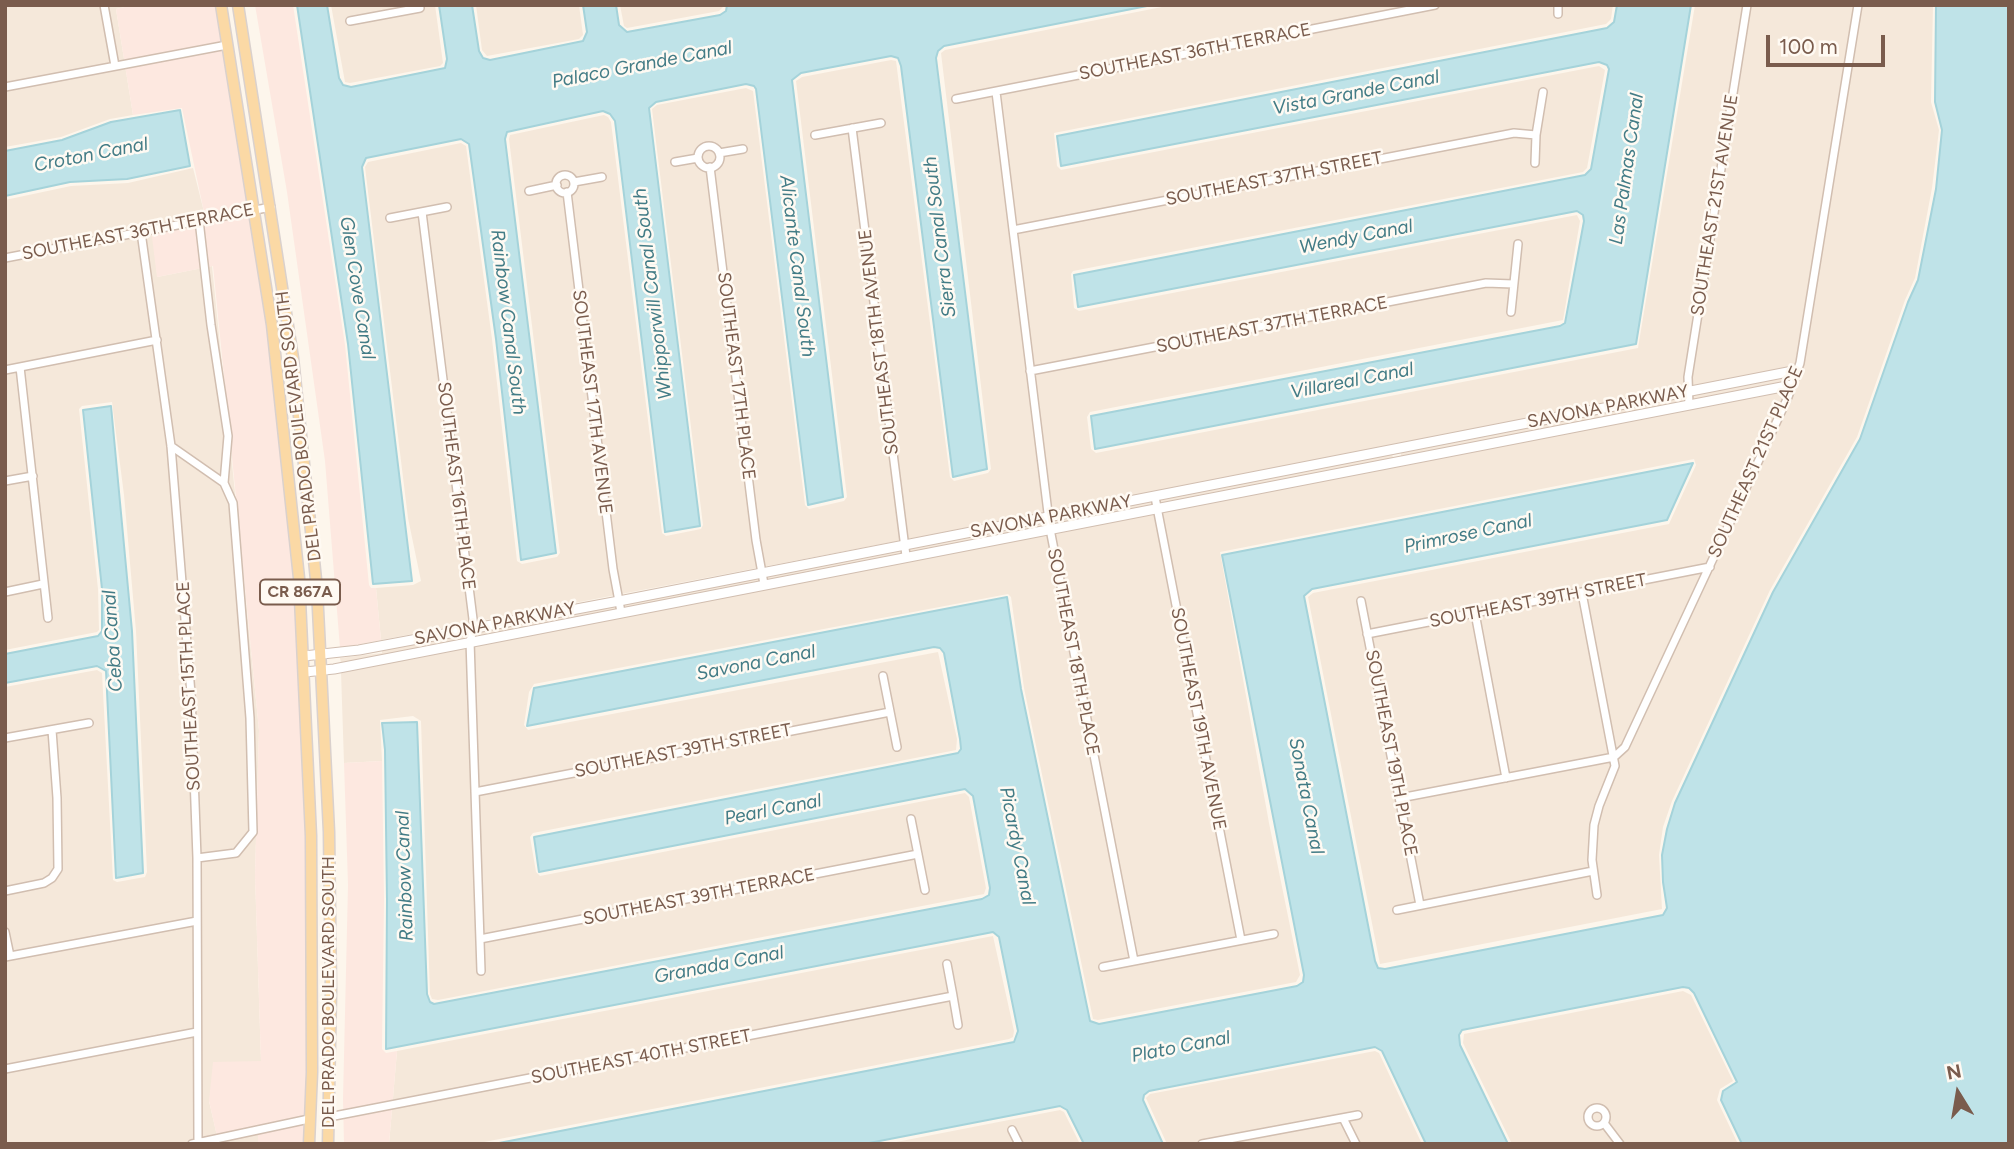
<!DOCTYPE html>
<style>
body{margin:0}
#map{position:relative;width:2014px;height:1149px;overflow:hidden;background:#fdf6ec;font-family:Figtree,sans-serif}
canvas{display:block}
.frame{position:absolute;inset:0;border:7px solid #7a5c4d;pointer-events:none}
.north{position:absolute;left:1923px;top:1058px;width:70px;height:70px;-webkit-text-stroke:5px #fffaf3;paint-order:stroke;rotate:349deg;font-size:19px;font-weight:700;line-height:28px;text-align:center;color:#7a5c4d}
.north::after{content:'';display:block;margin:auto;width:24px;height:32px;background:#7a5c4d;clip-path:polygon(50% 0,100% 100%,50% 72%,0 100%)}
.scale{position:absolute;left:1766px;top:35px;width:119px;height:32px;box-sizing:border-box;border:4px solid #7a5c4d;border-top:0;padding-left:9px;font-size:21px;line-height:24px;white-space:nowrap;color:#7a5c4d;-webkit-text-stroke:5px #fffaf3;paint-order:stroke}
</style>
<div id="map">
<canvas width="2014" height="1149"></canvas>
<div class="frame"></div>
<div class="north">N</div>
<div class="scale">100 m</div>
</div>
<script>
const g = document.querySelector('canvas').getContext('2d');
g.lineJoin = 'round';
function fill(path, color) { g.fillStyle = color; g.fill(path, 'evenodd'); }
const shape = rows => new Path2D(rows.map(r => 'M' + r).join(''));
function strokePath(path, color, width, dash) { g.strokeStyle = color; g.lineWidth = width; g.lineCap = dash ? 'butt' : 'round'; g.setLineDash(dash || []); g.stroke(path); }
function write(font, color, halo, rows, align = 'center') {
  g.font = font + ' Figtree,sans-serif'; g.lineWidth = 5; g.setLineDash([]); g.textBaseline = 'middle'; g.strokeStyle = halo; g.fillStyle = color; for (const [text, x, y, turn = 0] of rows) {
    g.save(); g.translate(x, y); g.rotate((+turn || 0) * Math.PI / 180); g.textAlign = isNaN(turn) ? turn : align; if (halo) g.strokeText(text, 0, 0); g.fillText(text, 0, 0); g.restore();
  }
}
fill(shape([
 [5,5,133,5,116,9,133,115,110,119,61,137,5,147],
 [331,5,435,5,443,63,440,66,350,83,345,82],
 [476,5,579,5,583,35,579,39,487,56,482,50],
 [620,5,723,5,723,7,719,11,627,28,624,26],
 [1172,5,1613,5,1611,19,1606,24,1054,133,1057,166,1061,170,1599,66,1605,70,1587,168,1583,172,1073,271,1071,274,1074,308,1079,311,1577,215,1580,221,1563,320,1090,412,1087,417,1091,449,1096,453,1638,348,1695,5,1933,5,1931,102,1939,130,1932,188,1915,278,1905,300,1857,437,1770,590,1672,801,1663,827,1659,855,1662,909,1380,964,1308,597,1313,593,1669,524,1696,465,1694,459,1220,552,1269,823,1300,975,1296,982,1098,1020,1093,1019,1024,688,1011,597,1008,594,534,684,529,692,524,725,528,730,938,652,957,739,956,750,533,833,530,837,536,872,540,876,965,793,969,797,986,888,984,894,438,1000,432,999,430,994,421,721,413,716,380,720,382,761,344,763,341,672,1797,389,1796,380,1771,384,1401,457,1401,453,1802,374,1801,365,1154,492,381,640,376,588,413,585,421,581,408,518,365,167,368,162,461,143,466,146,492,339,517,561,522,564,557,557,560,553,509,139,510,135,604,115,608,117,611,122,662,533,666,536,701,529,703,525,652,109,657,105,746,88,753,91,805,505,809,509,844,501,847,497,796,81,802,77,891,60,896,61,950,477,954,481,988,473,991,469,941,53,945,50],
 [193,168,204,212,152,229,157,274,157,277,212,266,259,730,255,875,261,1061,209,1101,217,1136,258,1128,258,1144,5,1144,5,687,97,670,102,673,113,880,117,882,145,877,147,872,136,631,124,495,112,402,82,406,79,409,98,589,99,630,97,632,5,650,5,200,71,186,128,183],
 [1392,454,1393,458,341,663,340,658,382,653,382,650],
 [993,936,1014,1031,1013,1037,1009,1039,474,1144,389,1144,397,1051],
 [1683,991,1691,995,1733,1081,1720,1089,1717,1100,1738,1144,1512,1144,1463,1043,1464,1034],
 [1375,1051,1379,1053,1422,1144,1167,1144,1146,1098,1150,1094],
 [1060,1110,1064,1112,1080,1144,886,1144]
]), '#f5e8da');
fill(shape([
 [133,5,216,5,268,326,290,536,303,729,308,912,305,1144,258,1144,258,1129,217,1136,209,1101,213,1062,261,1061,255,875,259,730,213,266,157,277,151,229,204,212,182,108,133,115,116,9],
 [255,5,293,5,345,345,369,585,371,588,376,588,381,640,340,648,325,461,287,192],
 [382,761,384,900,382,1049,386,1053,397,1051,389,1144,344,1144,343,1099,348,885,344,763]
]), '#fde8e0');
const water = shape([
 [297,5,327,5,339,78,343,85,351,87,445,68,447,59,439,5,472,5,479,51,483,58,490,60,583,41,587,32,583,5,616,5,619,25,627,32,720,15,726,11,727,5,1152,5,944,46,938,51,936,58,987,469,953,477,901,66,898,58,891,56,801,73,792,80,843,497,808,505,756,89,754,86,746,84,656,102,649,108,700,526,665,532,615,121,610,114,603,111,507,132,505,139,556,553,521,560,496,339,469,144,461,139,366,158,362,167,412,581,373,584,348,344,297,5],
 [1617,5,1691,5,1636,344,1095,449,1091,416,1560,326,1565,323,1584,221,1583,215,1577,211,1078,307,1074,275,1585,175,1591,169,1609,69,1607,65,1599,62,1061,166,1057,136,1607,28,1614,22,1617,5],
 [1936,5,2009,5,2009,1144,1742,1144,1721,1100,1723,1091,1737,1082,1694,993,1689,988,1683,987,1462,1030,1459,1035,1460,1045,1508,1144,1426,1144,1382,1051,1375,1047,1149,1091,1144,1095,1143,1100,1163,1144,1084,1144,1067,1110,1060,1106,864,1144,494,1144,1014,1042,1018,1031,999,937,993,932,386,1049,387,901,385,750,382,723,417,722,427,994,430,1002,434,1004,982,899,989,895,990,888,973,796,965,789,539,872,534,837,958,753,961,749,960,739,944,653,940,648,934,647,527,726,534,688,1007,597,1021,689,1090,1021,1099,1024,1297,986,1303,982,1304,975,1222,555,1693,463,1667,520,1312,589,1304,596,1375,961,1378,968,1385,969,1663,915,1667,908,1663,882,1662,855,1667,829,1675,803,1773,592,1860,439,1908,302,1918,280,1936,189,1942,130,1935,102,1936,5],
 [180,110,190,166,127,179,70,182,5,196,5,151,62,140,111,122,180,110],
 [111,406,132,631,143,873,116,878,106,671,97,666,5,683,5,654,98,636,102,631,102,589,83,410,111,406]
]);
fill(water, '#bfe3e8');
strokePath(water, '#a5d3da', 2);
const minor = shape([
 [104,5,115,66],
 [1558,14,1558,5],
 [350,21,420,8],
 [5,87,227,45],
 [996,92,1050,529,1134,961],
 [956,99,1435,5],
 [852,128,906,556],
 [815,135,881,123],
 '698 157a11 11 0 1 1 22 0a11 11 0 1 1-22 0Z',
 [719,153,743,149],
 [675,162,698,158],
 [1535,163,1536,135,1543,92],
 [710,167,756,540,764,584],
 '556 184a9 9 0 1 1 18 0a9 9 0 1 1-18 0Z',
 [574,182,602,177],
 [529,191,557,185],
 [567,192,613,569,621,612],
 [422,212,474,627,470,641,481,971],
 [390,218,447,207],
 [199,220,211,325,228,436,224,483],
 [1013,230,1514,133,1536,135],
 [141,232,171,446,191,694,197,858,198,1143],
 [5,258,271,207],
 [1511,312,1518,244],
 [20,367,48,618],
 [5,370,157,340],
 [1030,371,1486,283,1513,284],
 [1689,405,1688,377,1747,5],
 [171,446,224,483,233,503,250,718,253,832,236,853,197,858],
 [5,481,33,476],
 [1155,497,1241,940],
 [5,592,43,584],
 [1582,593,1615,766,1599,806,1594,825,1592,860,1597,895],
 [1361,601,1420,905],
 [1475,613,1506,778],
 [1367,634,1710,567],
 [883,676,897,747],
 [5,738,89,723],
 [475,792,890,712],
 [1400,798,1614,757,1625,747,1746,488,1788,397,1800,363,1858,5],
 [911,819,925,890],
 [5,891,44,883,52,878,58,869,57,798,52,730],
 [1397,910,1593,871],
 [5,932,10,956],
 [480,939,918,854],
 [5,957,197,921],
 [1103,967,1274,934],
 [953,996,958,1025],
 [5,1069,197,1032],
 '1588 1117a9 9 0 1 1 18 0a9 9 0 1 1-18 0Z',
 [329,1117,953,996,947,964],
 [1343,1118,1356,1144],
 [1604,1123,1620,1144],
 [1012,1130,1019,1144],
 [192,1144,309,1119],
 [1202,1144,1358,1115]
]);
const tertiary = shape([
 [304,656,359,650,619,601,1798,370],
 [305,672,334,669,1792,385]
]);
const primary = shape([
 [221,5,272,325,299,578,311,836,312,1072,309,1144],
 [238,5,293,358,317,589,329,832,331,991,328,1144]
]);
strokePath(minor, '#d1beb0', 10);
strokePath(tertiary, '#d1beb0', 11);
strokePath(primary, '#dad1cd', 13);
strokePath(minor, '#fff', 7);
strokePath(tertiary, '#fff', 9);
strokePath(primary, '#fbd9a5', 10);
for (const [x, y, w] of [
 [300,592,80]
]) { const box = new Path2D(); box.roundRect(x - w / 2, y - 12.5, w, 25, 5); g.fillStyle = '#fffaf3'; g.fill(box); strokePath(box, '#7a5c4d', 2); }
write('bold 16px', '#7a5c4d', null, [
 ["CR 867A",300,592]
]);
write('18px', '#7a5c4d', '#fffaf3', [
 ["SOUTHEAST 36TH TERRACE",1195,52,-11],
 ["SOUTHEAST 37TH STREET",1274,179,-11],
 ["SOUTHEAST 21ST AVENUE",1715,205,-81],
 ["SOUTHEAST 36TH TERRACE",138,232,-11],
 ["SOUTHEAST 37TH TERRACE",1272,325,-11],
 ["SOUTHEAST 18TH AVENUE",879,342,-97],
 ["SOUTHEAST 17TH PLACE",736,376,83],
 ["SOUTHEAST 17TH AVENUE",592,402,83],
 ["SAVONA PARKWAY",1608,407,-11],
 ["DEL PRADO BOULEVARD SOUTH",299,426,-97],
 ["SOUTHEAST 21ST PLACE",1756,462,-66],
 ["SOUTHEAST 16TH PLACE",456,486,83],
 ["SAVONA PARKWAY",1051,517,-11],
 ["SOUTHEAST 39TH STREET",1538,601,-11],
 ["SAVONA PARKWAY",495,624,-11],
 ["SOUTHEAST 18TH PLACE",1073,652,79],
 ["SOUTHEAST 15TH PLACE",189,686,-93],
 ["SOUTHEAST 19TH AVENUE",1198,719,79],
 ["SOUTHEAST 39TH STREET",683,751,-11],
 ["SOUTHEAST 19TH PLACE",1391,753,79],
 ["SOUTHEAST 39TH TERRACE",699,897,-11],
 ["DEL PRADO BOULEVARD SOUTH",329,992,-90],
 ["SOUTHEAST 40TH STREET",641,1057,-11]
]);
write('italic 19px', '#437c86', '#fffaf3', [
 ["Palaco Grande Canal",642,65,-11],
 ["Vista Grande Canal",1356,93,-11],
 ["Croton Canal",91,155,-11],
 ["Las Palmas Canal",1627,169,-82],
 ["Sierra Canal South",940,237,-97],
 ["Wendy Canal",1356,237,-11],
 ["Alicante Canal South",797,266,83],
 ["Glen Cove Canal",357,288,81],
 ["Whipporwill Canal South",653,294,-97],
 ["Rainbow Canal South",508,322,83],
 ["Villareal Canal",1352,381,-11],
 ["Primrose Canal",1468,534,-12],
 ["Ceba Canal",113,641,-94],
 ["Savona Canal",756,663,-11],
 ["Sonata Canal",1306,796,79],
 ["Pearl Canal",773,810,-11],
 ["Picardy Canal",1017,846,79],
 ["Rainbow Canal",405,876,-92],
 ["Granada Canal",719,965,-11],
 ["Plato Canal",1181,1047,-11]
]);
</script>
